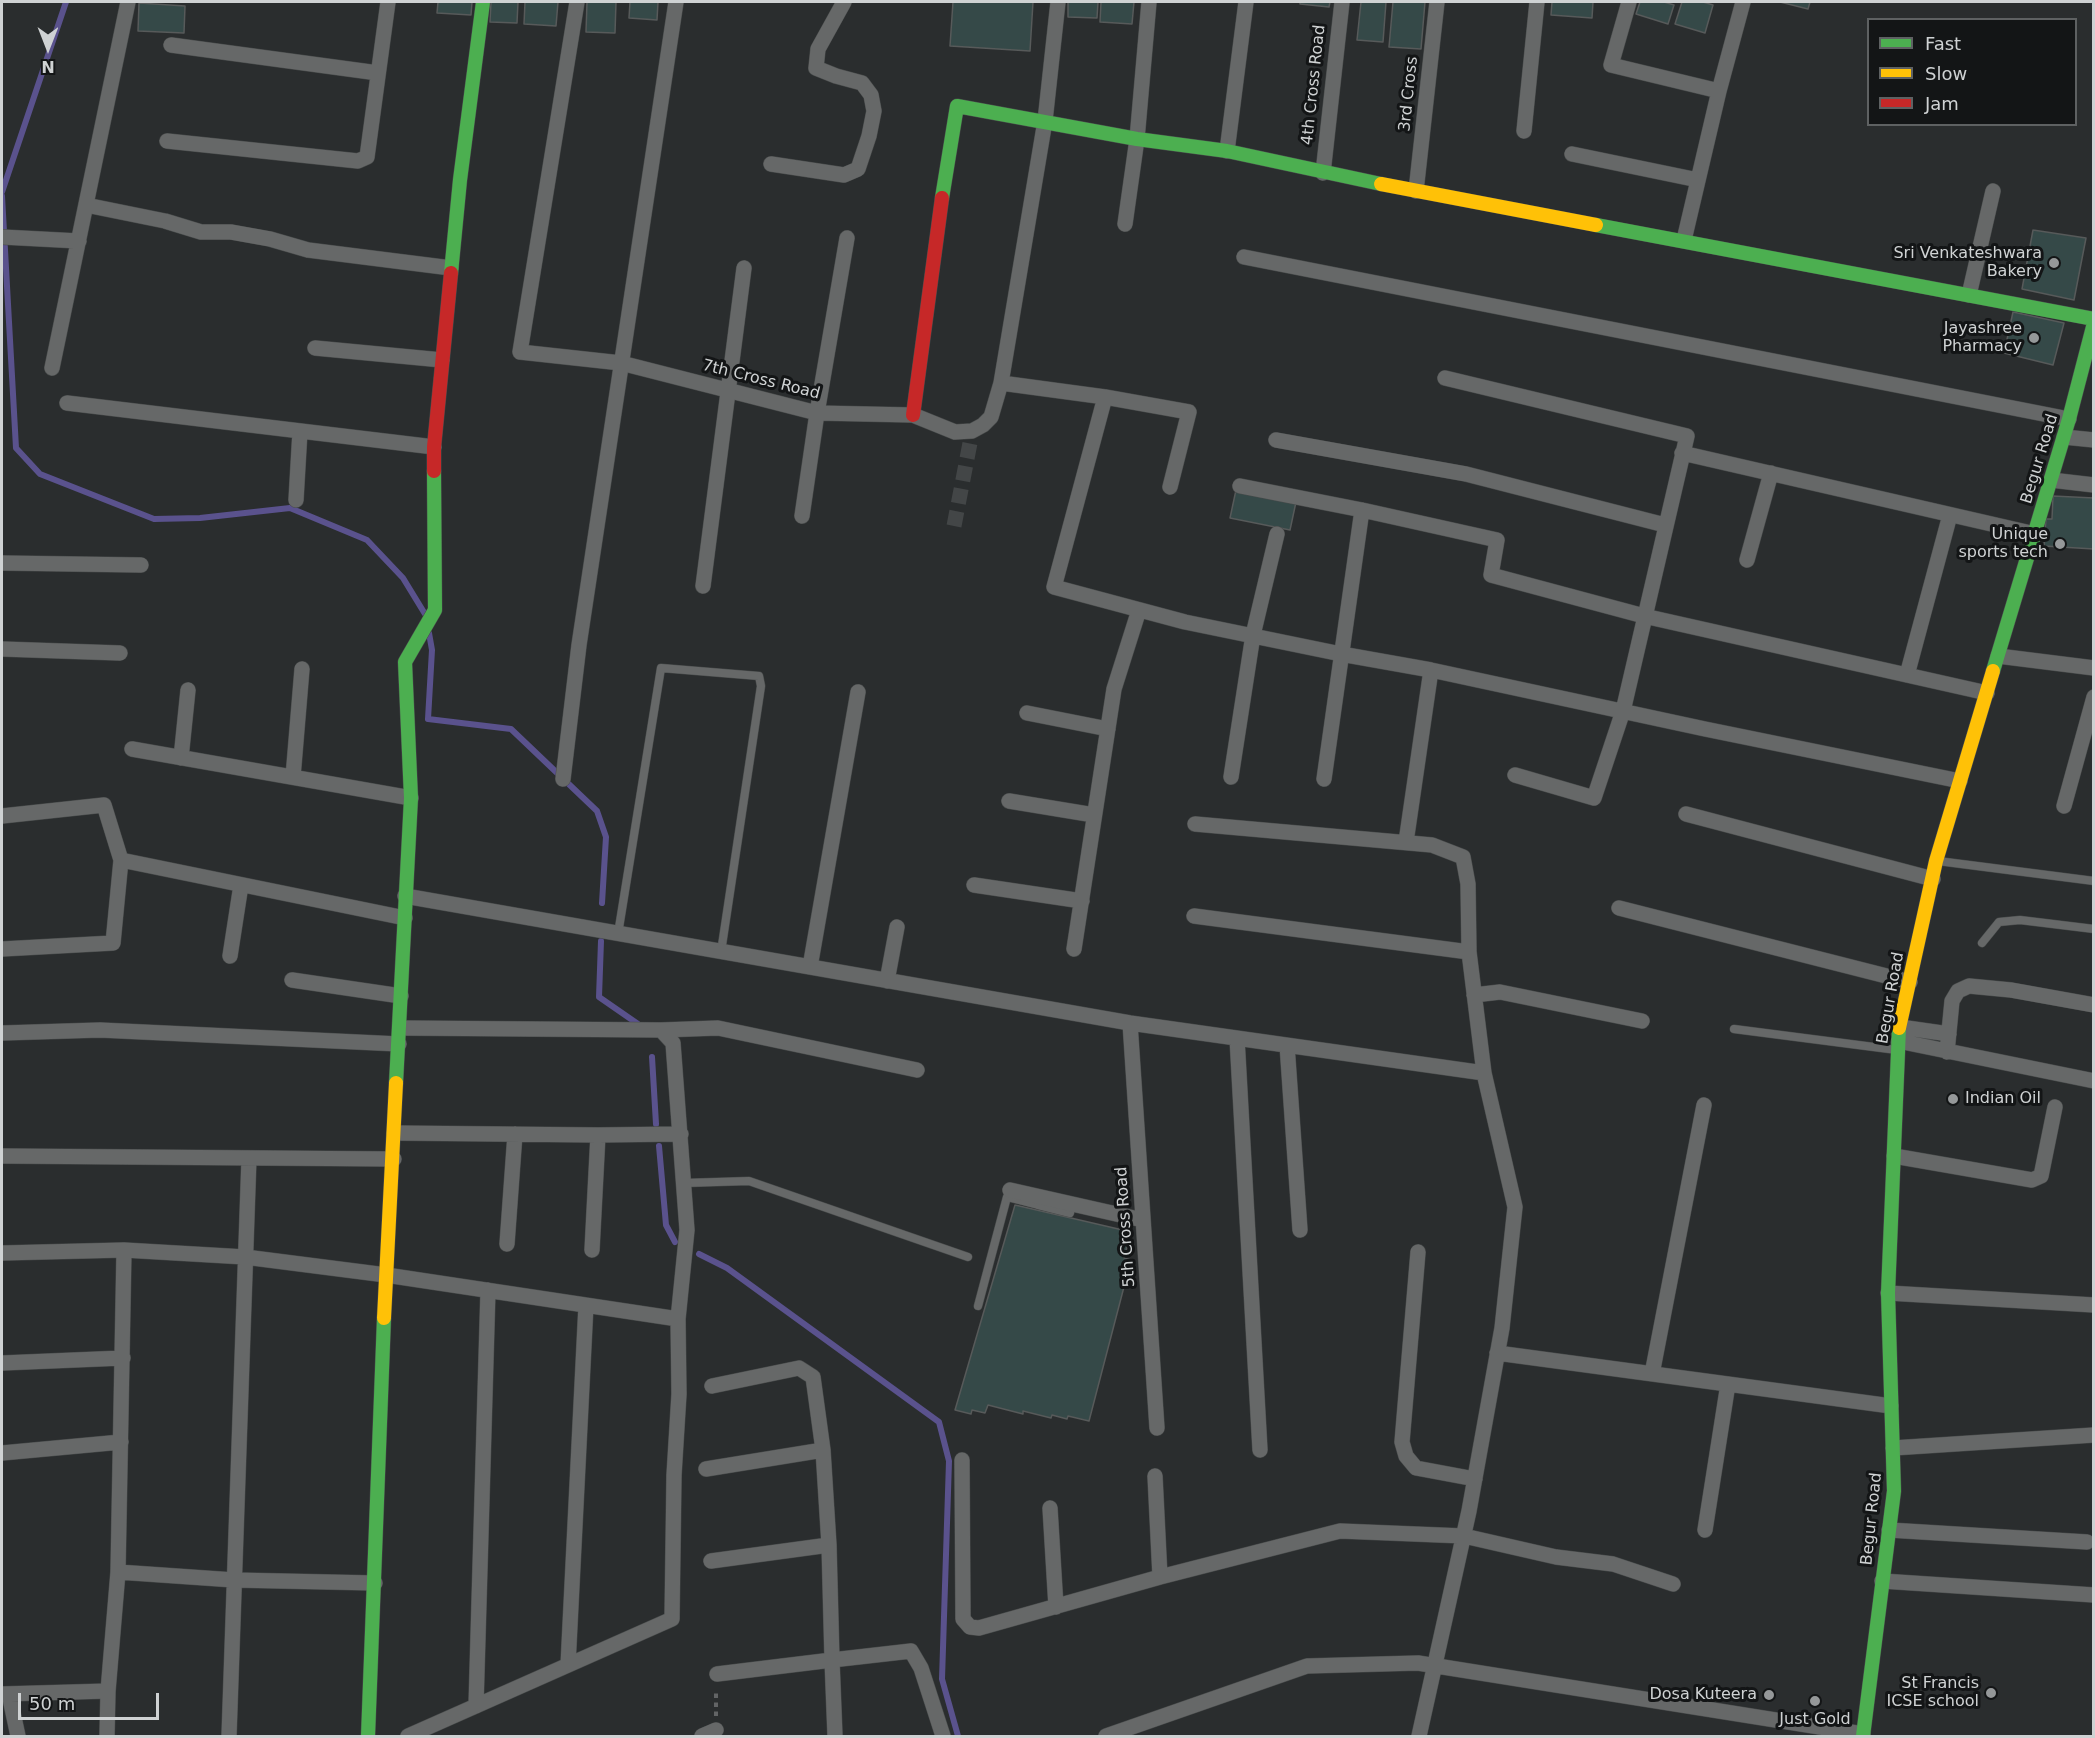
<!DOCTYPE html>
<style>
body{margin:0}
#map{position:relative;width:2095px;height:1738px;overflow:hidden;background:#2a2d2e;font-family:"DejaVu Sans",sans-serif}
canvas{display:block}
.frame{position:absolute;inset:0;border:3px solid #cfd2d3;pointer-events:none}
.legend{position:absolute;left:1867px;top:18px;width:210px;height:108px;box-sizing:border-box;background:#131516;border:2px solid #5e6162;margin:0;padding:8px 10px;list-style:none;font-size:18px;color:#cfd2d3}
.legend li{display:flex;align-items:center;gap:12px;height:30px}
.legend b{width:30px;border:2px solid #5e6162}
.north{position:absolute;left:18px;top:18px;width:60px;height:60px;-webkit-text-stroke:4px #131516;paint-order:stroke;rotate:180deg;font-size:16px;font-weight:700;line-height:24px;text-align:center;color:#cfd2d3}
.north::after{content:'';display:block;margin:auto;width:21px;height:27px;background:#cfd2d3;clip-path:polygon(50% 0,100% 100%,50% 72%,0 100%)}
.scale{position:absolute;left:18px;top:1693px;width:141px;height:27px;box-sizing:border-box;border:3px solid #cfd2d3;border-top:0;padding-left:8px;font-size:18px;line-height:21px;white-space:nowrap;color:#cfd2d3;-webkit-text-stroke:4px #131516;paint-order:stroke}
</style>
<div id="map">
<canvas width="2095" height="1738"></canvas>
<div class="frame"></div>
<ul class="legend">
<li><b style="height:8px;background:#4caf50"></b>Fast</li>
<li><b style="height:8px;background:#ffc107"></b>Slow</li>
<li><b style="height:8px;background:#c62828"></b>Jam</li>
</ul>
<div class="north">N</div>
<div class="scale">50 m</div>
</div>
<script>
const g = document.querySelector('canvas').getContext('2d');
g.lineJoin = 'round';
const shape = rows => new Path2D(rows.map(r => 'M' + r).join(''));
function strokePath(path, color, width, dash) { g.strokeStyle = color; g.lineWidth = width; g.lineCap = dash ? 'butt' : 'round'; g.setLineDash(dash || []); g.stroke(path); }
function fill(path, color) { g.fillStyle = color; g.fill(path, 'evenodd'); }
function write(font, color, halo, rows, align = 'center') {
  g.font = font + ' "DejaVu Sans",sans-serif'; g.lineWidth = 6; g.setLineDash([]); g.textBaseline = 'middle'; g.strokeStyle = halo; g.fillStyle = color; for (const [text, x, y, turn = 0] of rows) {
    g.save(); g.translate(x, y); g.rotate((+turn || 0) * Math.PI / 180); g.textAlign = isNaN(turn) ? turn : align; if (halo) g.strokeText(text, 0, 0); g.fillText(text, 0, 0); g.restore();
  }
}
strokePath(shape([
 [2,192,66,2],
 [2,196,16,448,40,474,154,519,200,518,290,508,367,540,403,578,425,614],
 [429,633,432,650,428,719,511,729,597,811,606,837,602,903],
 [601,941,599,997,638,1024],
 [652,1057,656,1124],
 [659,1146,666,1225,675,1242],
 [699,1254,727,1268,939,1422,949,1461,942,1679,958,1736]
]), '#5a528d', 6);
const building = shape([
 [438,2,472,2,471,15,437,13,438,2],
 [491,2,518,2,517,23,490,22,491,2],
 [525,2,558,2,556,26,524,24,525,2],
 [587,2,616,2,615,33,586,32,587,2],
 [630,2,658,2,657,20,629,18,630,2],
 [953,2,1033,2,1030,51,950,46,953,2],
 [1068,2,1098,2,1097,18,1068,17,1068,2],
 [1101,2,1134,2,1132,24,1100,22,1101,2],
 [1300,2,1330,2,1329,7,1300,4,1300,2],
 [1361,2,1386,2,1383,42,1357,40,1361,2],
 [1393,2,1425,2,1421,49,1389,47,1393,2],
 [1552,2,1593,2,1592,18,1551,15,1552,2],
 [1640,2,1664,2,1674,5,1668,24,1636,14,1640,2],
 [1682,2,1703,2,1713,5,1705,33,1675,24,1682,2],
 [1780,2,1810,2,1808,9,1780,2],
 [139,3,185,6,184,33,138,31,139,3],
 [2033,230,2086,238,2074,300,2022,289,2033,230],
 [2013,312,2064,323,2053,365,2004,353,2013,312],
 [1236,490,1296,502,1290,530,1230,518,1236,490],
 [2053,496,2094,498,2094,549,2044,546,2046,519,2052,519,2053,496],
 [1015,1205,1127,1231,1124,1241,1128,1243,1124,1258,1131,1260,1089,1421,1068,1416,1067,1419,1052,1415,1051,1418,1023,1411,1023,1414,988,1405,985,1413,972,1410,971,1414,955,1410,1015,1205]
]);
fill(building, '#354948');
strokePath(building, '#575a5a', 1.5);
strokePath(shape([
 [954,526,970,443]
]), '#434647', 15, [15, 8]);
const lane = shape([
 [1938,861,2094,881],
 [618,934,661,668,759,676,761,686,721,952],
 [1982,943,1999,922,2020,920,2094,929],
 [1734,1029,1897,1050],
 [684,1183,749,1181,968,1257],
 [1038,1205,1070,1213,1072,1204],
 [978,1306,1007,1197,1038,1205,1040,1197]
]);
const street = shape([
 [577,2,520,352,621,363,817,413,913,415,955,432,972,431,983,425,991,417,1001,383,1045,121,1058,2],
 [1629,2,1611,65,1719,91],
 [171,45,378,73],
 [1524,131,1537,2],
 [167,141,358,161,367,157,388,2],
 [1227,151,1246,2],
 [1572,154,1698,180],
 [771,164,844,175,858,169,869,136,874,111,871,95,862,83,836,76,816,68,818,49,844,2],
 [1323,173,1342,2],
 [1416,191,1437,2],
 [86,205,165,221,201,232,231,232,270,239,308,250,451,268],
 [1125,224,1137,139,1149,2],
 [2,237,79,241],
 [1684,240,1719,91,1743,2],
 [1244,257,2069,419],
 [1969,295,1993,191],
 [315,348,442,360],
 [52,368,128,2],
 [1445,378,1687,436,1623,711,1594,798,1515,775],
 [1001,383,1105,397,1189,412,1170,487],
 [1105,397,1054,587,1185,622,1341,654,1431,670,1705,729,1960,781],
 [67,403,434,447],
 [2064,437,2094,440],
 [1276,440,1466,474,1665,525],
 [1682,453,2035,534],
 [2051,480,2094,485],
 [1240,486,1362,510,1497,540,1491,575,1644,616,1987,693],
 [296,500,300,431],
 [802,516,817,413,847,238],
 [1747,560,1771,473],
 [2,563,141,565],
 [703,586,744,268],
 [2,649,120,653],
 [1998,656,2094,668],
 [1907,675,1950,515],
 [1027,713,1108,729],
 [132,749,411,798],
 [181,758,188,690],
 [293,777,302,669],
 [1231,777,1253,635,1277,534],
 [563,779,579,645,676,2],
 [1324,779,1362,510],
 [1009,801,1094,815],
 [2064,806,2094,697],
 [1686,814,1933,879],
 [2,816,104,805,121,860,113,943,2,949],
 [1195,824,1432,845,1463,857,1468,884,1469,952,1484,1073,1515,1207,1502,1328,1469,1511,1419,1736],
 [1406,842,1431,670],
 [121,860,405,918],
 [974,885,1082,901],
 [405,896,1130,1023,1484,1073],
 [1619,908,1910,982],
 [1194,916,1469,952],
 [1074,949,1114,689,1139,610],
 [230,956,241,885],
 [810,967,858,692],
 [292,980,401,996],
 [887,981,897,927],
 [1474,995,1500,992,1642,1021],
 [1130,1023,1157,1428],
 [1900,1027,1949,1034],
 [400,1028,661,1030,673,1043,687,1230,678,1319,679,1394,674,1475,672,1619,408,1736],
 [661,1030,718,1028,917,1070],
 [2,1033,100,1030,399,1044],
 [1237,1038,1260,1450],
 [1898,1041,2094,1081],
 [1287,1045,1300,1230],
 [1947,1052,1952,1001,1958,991,1969,986,2011,990,2094,1005],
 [394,1133,598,1135,681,1134],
 [2,1156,394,1159],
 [1894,1156,2032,1180,2041,1176,2055,1107],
 [1010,1190,1143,1220],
 [507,1244,515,1134],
 [592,1250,598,1135],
 [1418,1252,1402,1442,1406,1456,1416,1468,1475,1479],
 [2,1253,124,1250,245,1257,386,1275,678,1319],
 [1888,1293,2094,1305],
 [1497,1353,1891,1406],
 [2,1363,123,1358],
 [1652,1374,1704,1105],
 [712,1386,799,1368,813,1377,823,1450,829,1545,832,1660,717,1674],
 [1893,1448,2094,1435],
 [2,1453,121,1442],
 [962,1460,963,1619,970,1627,979,1628,1160,1577,1340,1531,1464,1536,1556,1557,1613,1564,1673,1584],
 [706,1469,823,1450],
 [1155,1476,1160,1577],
 [1050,1508,1056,1607],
 [1705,1530,1728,1384],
 [1889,1530,2087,1542],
 [711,1561,829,1545],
 [118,1572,234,1580,375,1583],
 [1882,1581,2094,1595],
 [568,1665,586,1305],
 [2,1694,108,1691],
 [9,1694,18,1736],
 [476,1706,488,1290],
 [107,1736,108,1691,118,1572,124,1250],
 [229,1736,249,1158],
 [702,1736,716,1730],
 [835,1736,832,1660,911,1651,921,1668,943,1736],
 [1106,1736,1307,1666,1418,1663,1863,1734]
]);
const fast = shape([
 [942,198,957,106,1137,139,1227,151,1381,184],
 [1596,225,2094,319],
 [451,273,460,180,483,2],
 [1993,671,2069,419,2094,323],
 [396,1083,411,798,405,662,435,610,434,471],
 [368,1736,384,1318],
 [1863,1736,1894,1491,1888,1293,1899,1028]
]);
const slow = shape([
 [1381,184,1596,225],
 [1899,1028,1936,861,1993,671],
 [384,1318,396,1083]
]);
const jam = shape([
 [913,415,942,198],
 [434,471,434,447,451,273]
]);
strokePath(lane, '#484b4b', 9);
strokePath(street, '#484b4b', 16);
strokePath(fast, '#484b4b', 15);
strokePath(slow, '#484b4b', 15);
strokePath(jam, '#484b4b', 15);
strokePath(shape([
 [716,1716,716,1690]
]), '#626465', 4, [4.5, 4.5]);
strokePath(lane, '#666868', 8);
strokePath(street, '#666868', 15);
strokePath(fast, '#4caf50', 14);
strokePath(slow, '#ffc107', 14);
strokePath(jam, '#c62828', 14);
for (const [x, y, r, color] of [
 [2054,263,6,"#959899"],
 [2034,338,6,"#959899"],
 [2060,544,6,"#959899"],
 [1953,1099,6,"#959899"],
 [1991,1693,6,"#959899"],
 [1769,1695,6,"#959899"],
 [1815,1701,6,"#959899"]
]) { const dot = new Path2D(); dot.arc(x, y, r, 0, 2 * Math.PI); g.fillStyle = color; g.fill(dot); strokePath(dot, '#131516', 2); }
write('16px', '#cfd2d3', '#131516', [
 ["4th Cross Road",1314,85,-84],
 ["3rd Cross",1409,94,-84],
 ["7th Cross Road",761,380,14],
 ["Begur Road",2040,459,-73],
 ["Begur Road",1891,998,-80],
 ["5th Cross Road",1126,1227,-94],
 ["Begur Road",1872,1519,-84]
]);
write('16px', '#cfd2d3', '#131516', [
 ["Sri Venkateshwara",2042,254],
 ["Bakery",2042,272],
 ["Jayashree",2022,329],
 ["Pharmacy",2022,347],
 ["Unique",2048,535],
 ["sports tech",2048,553],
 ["Indian Oil",1965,1099,"left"],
 ["St Francis",1979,1684],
 ["ICSE school",1979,1702],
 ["Dosa Kuteera",1757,1695],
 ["Just Gold",1815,1720,"center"]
], 'right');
</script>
